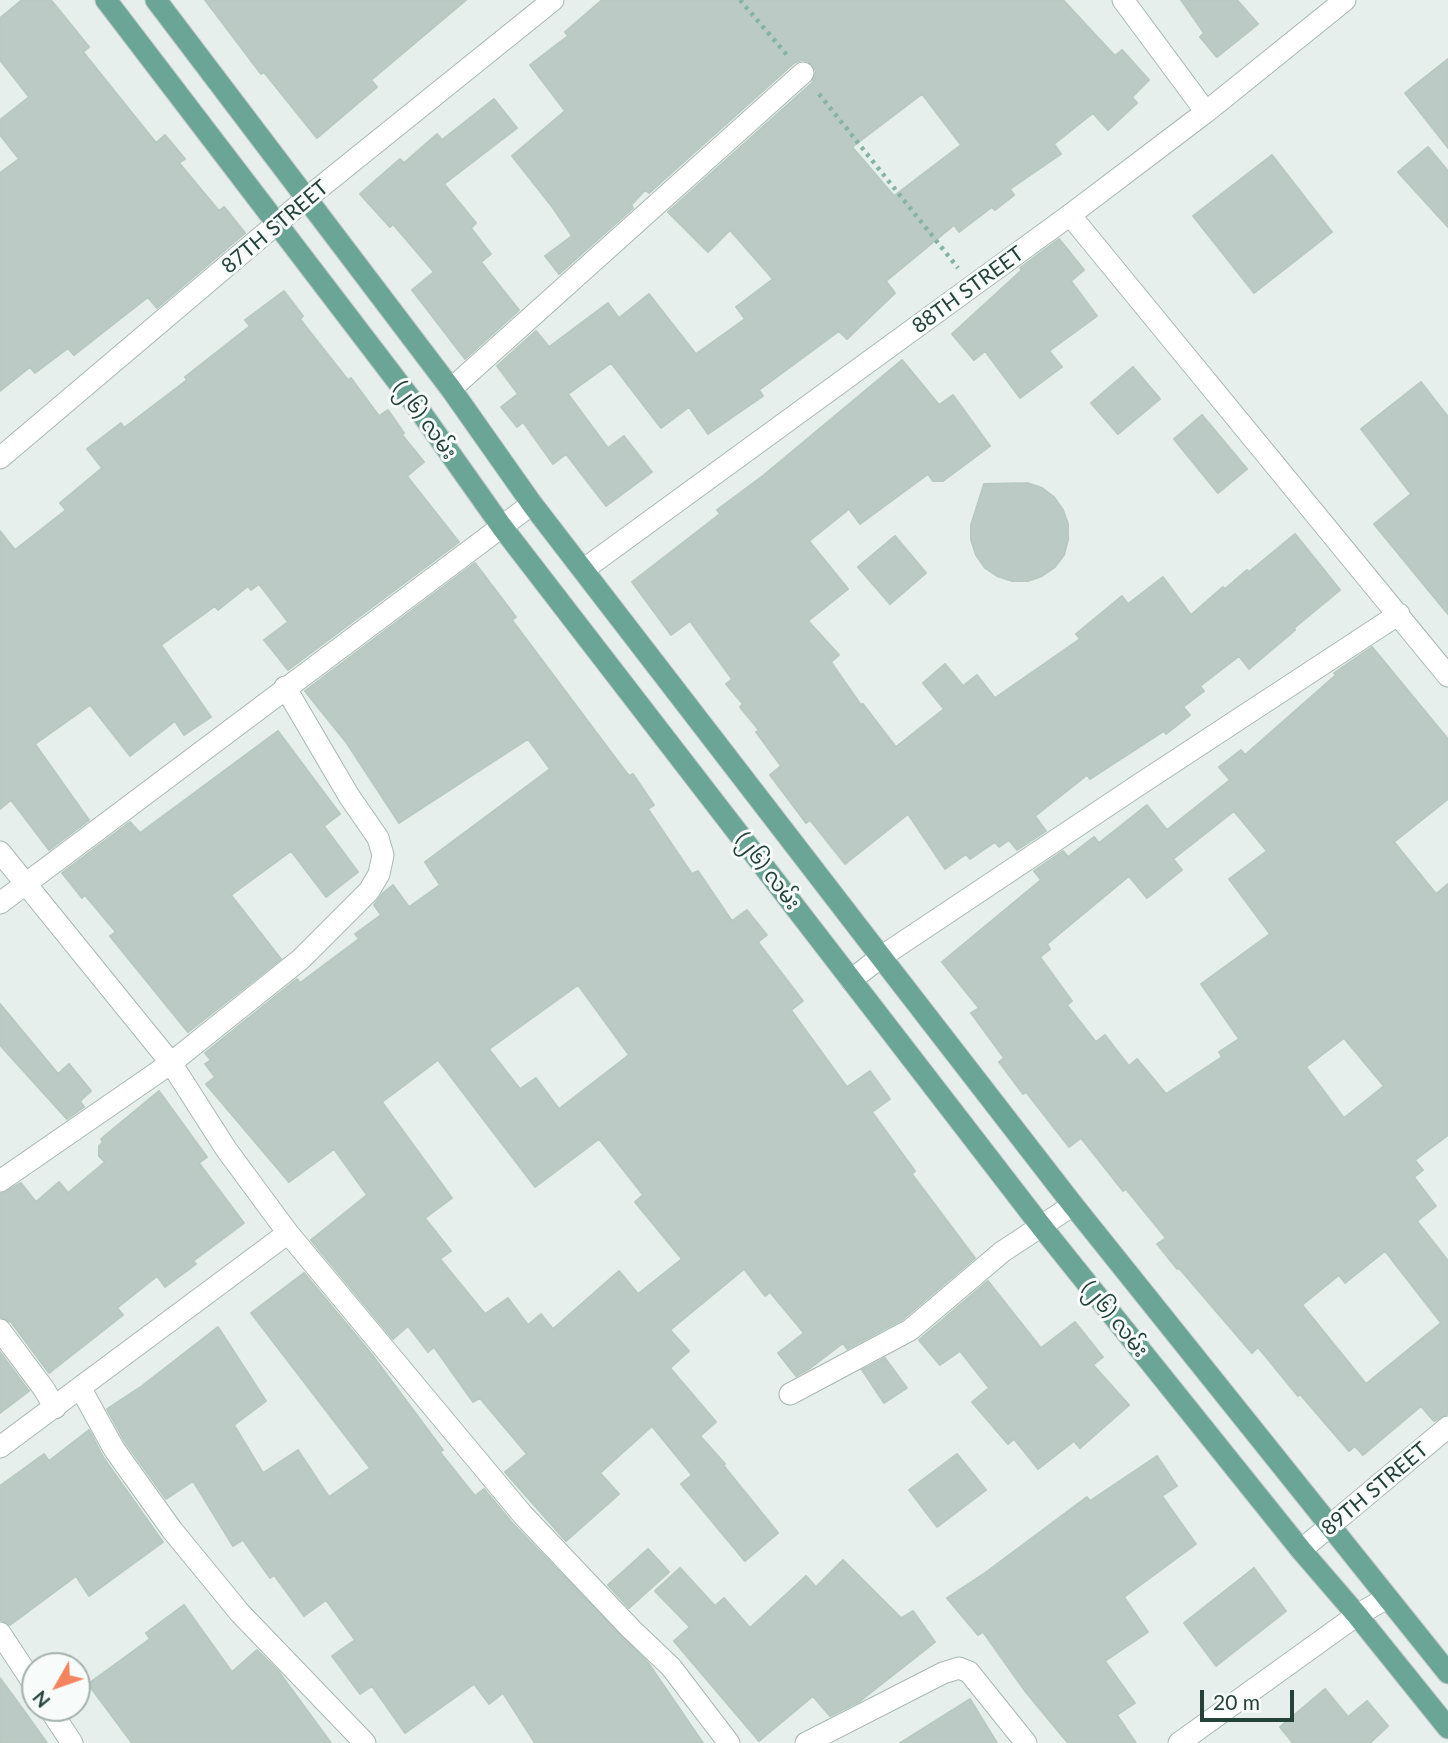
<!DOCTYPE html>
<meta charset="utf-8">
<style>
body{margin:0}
#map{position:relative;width:1448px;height:1743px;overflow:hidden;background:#e6efeb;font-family:Lato,sans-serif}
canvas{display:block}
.north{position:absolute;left:21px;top:1652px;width:70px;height:70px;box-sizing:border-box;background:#f7fbf9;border:2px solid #a3b1ad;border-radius:50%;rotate:230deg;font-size:19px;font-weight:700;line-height:28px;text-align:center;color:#24423a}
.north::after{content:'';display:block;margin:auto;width:24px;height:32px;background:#f4845f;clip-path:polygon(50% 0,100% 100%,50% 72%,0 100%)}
.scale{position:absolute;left:1200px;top:1690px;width:94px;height:32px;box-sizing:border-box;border:4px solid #24423a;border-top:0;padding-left:9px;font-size:21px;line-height:24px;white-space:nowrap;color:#24423a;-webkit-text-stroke:5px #f7fbf9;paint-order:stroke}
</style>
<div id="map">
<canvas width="1448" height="1743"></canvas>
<div class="north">N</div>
<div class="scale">20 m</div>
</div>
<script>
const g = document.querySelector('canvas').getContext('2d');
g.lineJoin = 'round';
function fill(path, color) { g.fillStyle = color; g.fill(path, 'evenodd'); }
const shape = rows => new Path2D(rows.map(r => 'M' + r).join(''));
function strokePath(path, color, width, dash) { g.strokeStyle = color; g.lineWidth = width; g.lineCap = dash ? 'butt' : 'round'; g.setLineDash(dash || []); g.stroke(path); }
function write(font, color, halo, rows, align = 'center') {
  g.font = font + ' Lato,"Noto Sans Myanmar",sans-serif'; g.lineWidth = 6; g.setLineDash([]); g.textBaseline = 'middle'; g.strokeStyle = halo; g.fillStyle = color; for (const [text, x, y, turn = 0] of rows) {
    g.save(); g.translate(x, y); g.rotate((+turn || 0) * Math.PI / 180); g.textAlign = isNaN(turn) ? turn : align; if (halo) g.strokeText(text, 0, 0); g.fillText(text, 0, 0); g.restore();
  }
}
const building = shape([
 [22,0,51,0,89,47,83,52,156,143,165,135,185,159,179,163,219,211,224,207,245,233,157,308,148,297,74,355,68,348,35,373,30,367,0,391,0,173,19,159,0,135,0,120,29,97,0,60,0,18,22,0],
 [205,0,466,0,371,80,377,87,317,138,264,72,261,74,205,0],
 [602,0,1063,0,1115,56,1122,50,1149,80,1132,97,1137,103,1108,130,1093,113,1054,144,1061,154,1010,189,1014,195,995,210,992,207,959,232,954,225,886,281,895,293,847,339,839,331,759,390,763,396,708,434,689,407,661,428,611,363,568,394,608,448,624,436,652,472,606,506,566,454,553,464,523,422,517,427,501,407,518,394,497,366,536,331,549,347,608,303,619,318,649,294,696,354,745,319,736,307,773,279,730,230,708,252,668,212,812,83,816,71,808,61,801,60,794,63,649,193,645,190,631,205,633,208,559,274,545,256,572,236,553,208,512,156,565,111,530,65,568,36,565,32,602,0],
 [922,94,961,145,894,196,852,147,922,94],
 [1181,0,1237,0,1258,24,1217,57,1200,37,1204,33,1181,0],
 [1448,59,1448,148,1405,93,1448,59],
 [494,99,517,128,444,184,476,223,471,228,491,254,481,262,519,310,465,359,412,290,434,272,393,224,390,227,360,194,400,159,404,163,437,134,442,140,494,99],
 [1428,147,1448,171,1448,227,1398,172,1428,147],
 [1272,155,1332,232,1254,293,1193,216,1272,155],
 [1059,239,1084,270,1071,281,1097,316,1049,351,1062,367,1020,398,985,351,974,360,952,334,1022,270,1020,268,1059,239],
 [284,291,303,316,300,319,348,380,351,378,379,416,388,410,404,433,402,435,424,462,407,476,459,542,288,670,264,640,288,622,259,584,251,590,248,586,218,610,215,606,161,645,211,717,184,735,175,721,130,756,90,705,35,744,89,820,49,850,11,800,0,809,0,531,15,550,66,510,60,503,102,468,87,449,121,423,124,428,187,380,185,377,250,326,245,320,284,291],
 [902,360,939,405,953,395,990,446,943,481,933,481,928,474,860,524,849,509,809,541,848,589,808,621,839,655,831,662,861,705,863,704,896,747,944,709,923,683,945,664,963,686,977,675,995,698,1080,639,1076,634,1122,596,1128,604,1163,577,1191,615,1223,587,1225,589,1247,570,1249,572,1295,534,1340,590,1294,628,1295,630,1249,669,1239,656,1200,686,1204,691,1183,707,1190,715,1166,734,1164,731,1090,779,1087,775,1035,816,1046,831,1017,850,1009,840,999,847,995,842,970,859,966,854,945,869,908,814,845,864,810,820,806,823,770,775,781,766,756,732,759,730,740,707,743,704,726,684,732,679,690,621,671,635,632,582,720,514,717,510,764,475,902,360],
 [1133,367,1160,399,1118,434,1091,403,1133,367],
 [1421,382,1448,417,1448,614,1374,524,1411,494,1361,429,1421,382],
 [1202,415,1247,469,1218,493,1174,439,1202,415],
 [1027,483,1042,488,1054,497,1063,510,1068,524,1068,540,1064,555,1055,567,1042,576,1028,581,1012,581,997,576,985,568,976,555,971,540,971,525,984,484,1027,483],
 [895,536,926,573,890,604,858,567,895,536],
 [475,563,516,617,512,620,629,776,633,774,654,805,648,809,692,874,698,871,732,921,747,910,767,935,758,942,803,1001,791,1010,847,1087,870,1071,890,1099,872,1112,915,1171,912,1174,975,1258,903,1319,847,1349,843,1343,809,1369,796,1376,778,1353,804,1333,770,1292,765,1296,744,1269,670,1330,689,1351,670,1368,716,1422,700,1436,725,1464,723,1465,778,1533,745,1561,681,1484,692,1475,652,1426,600,1473,619,1494,566,1541,505,1472,527,1454,480,1398,473,1402,434,1347,428,1352,408,1326,393,1339,311,1240,367,1195,334,1149,289,1182,206,1084,215,1077,205,1064,211,1060,205,1053,297,979,300,983,359,939,355,934,381,915,374,905,383,893,393,885,409,907,440,885,425,862,550,769,528,739,399,823,346,742,305,691,475,563],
 [578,985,629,1055,559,1109,536,1078,520,1089,489,1049,578,985],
 [438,1060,535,1187,599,1139,643,1195,635,1202,682,1259,638,1294,619,1271,553,1329,541,1314,528,1325,508,1298,485,1314,440,1259,451,1251,425,1218,452,1198,382,1102,438,1060],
 [1372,647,1448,739,1448,799,1394,842,1436,894,1448,884,1448,1135,1415,1160,1423,1170,1414,1177,1436,1206,1417,1221,1448,1261,1448,1414,1434,1421,1421,1406,1363,1455,1355,1446,1349,1451,1300,1394,1298,1396,1258,1347,1252,1353,1179,1268,1177,1269,1157,1244,1166,1238,1126,1189,1123,1191,1081,1138,1069,1147,1026,1092,1023,1094,999,1062,1004,1058,971,1013,979,1008,942,962,1041,880,1034,871,1063,851,1068,857,1094,837,1099,843,1147,805,1167,830,1230,780,1219,767,1241,750,1245,755,1336,675,1334,673,1372,647],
 [1234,811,1267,851,1229,879,1270,934,1201,984,1239,1039,1219,1052,1222,1057,1166,1094,1137,1059,1129,1066,1105,1035,1096,1042,1067,1005,1072,1001,1040,957,1050,949,1047,944,1129,876,1147,898,1182,870,1173,859,1234,811],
 [1344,1038,1384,1086,1344,1118,1306,1067,1344,1038],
 [1385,1251,1441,1323,1366,1384,1302,1305,1339,1275,1345,1283,1385,1251],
 [278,731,340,814,324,826,358,872,326,897,291,851,231,895,281,959,188,1032,110,936,116,932,85,895,82,898,62,873,130,822,140,833,278,731],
 [0,1004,58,1074,69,1064,91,1091,80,1101,84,1107,67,1119,0,1045,0,1004],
 [159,1091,207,1157,199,1163,244,1223,193,1261,196,1264,165,1287,157,1276,117,1308,123,1315,49,1373,11,1322,0,1317,0,1194,21,1183,36,1202,59,1182,68,1193,105,1162,99,1156,99,1146,103,1142,101,1139,159,1091],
 [304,1273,373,1356,443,1450,440,1452,475,1496,484,1489,513,1524,649,1664,703,1743,535,1743,503,1693,489,1704,474,1684,405,1733,372,1686,360,1694,332,1656,355,1640,326,1600,304,1616,274,1575,270,1578,243,1540,233,1546,193,1481,166,1499,125,1442,107,1409,142,1386,218,1327,266,1401,234,1425,263,1473,298,1450,329,1497,370,1468,251,1313,304,1273],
 [988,1281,1041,1348,1075,1322,1103,1357,1093,1365,1129,1405,1080,1448,1074,1441,1038,1469,1014,1439,1008,1444,972,1402,989,1388,960,1351,940,1365,919,1340,988,1281],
 [0,1352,29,1391,0,1413,0,1352],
 [885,1358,907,1388,884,1403,862,1370,885,1358],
 [89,1430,103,1457,163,1542,89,1596,76,1576,10,1625,0,1620,0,1486,44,1454,49,1461,89,1430],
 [957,1454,986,1490,937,1527,909,1490,957,1454],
 [1157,1456,1177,1486,1162,1496,1196,1544,1124,1597,1148,1632,1105,1661,1135,1703,1117,1715,1136,1743,1068,1743,1025,1691,983,1632,978,1635,947,1598,985,1573,1087,1497,1090,1501,1157,1456],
 [648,1549,669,1572,629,1608,608,1585,648,1549],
 [843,1560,901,1618,913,1611,935,1642,860,1701,830,1716,813,1696,759,1741,674,1641,690,1627,655,1591,680,1568,715,1606,724,1598,750,1628,806,1576,816,1587,843,1560],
 [1254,1568,1286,1611,1216,1666,1184,1623,1254,1568],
 [184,1605,232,1672,257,1650,279,1672,331,1743,132,1743,88,1684,150,1639,146,1633,184,1605],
 [0,1678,25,1712,47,1743,0,1743,0,1678],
 [1325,1689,1348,1717,1367,1701,1388,1726,1370,1743,1293,1743,1280,1727,1325,1689],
 [970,1699,997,1743,900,1743,970,1699]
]);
fill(building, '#bbcac4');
strokePath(building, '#b8c9c2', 2);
const minor = shape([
 [1123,0,1206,112],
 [1070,215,1448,676],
 [451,389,803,73],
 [0,458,307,198,553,0],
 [583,570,1070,215,1206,112,1345,0],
 [0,852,171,1063,226,1149,288,1233,523,1515,631,1629,671,1667,729,1743],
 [0,903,532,504],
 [851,980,881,957,1140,784,1399,614],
 [0,1181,171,1063,301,959,369,891,379,874,383,855,378,838,349,796,285,687],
 [0,1330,44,1389,55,1408],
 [81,1389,114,1449,172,1530,240,1613,365,1743],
 [790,1394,910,1330,1002,1252,1073,1205],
 [0,1447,288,1233],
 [1301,1550,1448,1427],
 [0,1633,35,1686],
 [49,1708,72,1743],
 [806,1743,943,1673,959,1668,969,1672,1026,1743],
 [1179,1743,1357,1615,1387,1598]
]);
const major = shape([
 [106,0,420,411,502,527,1041,1226,1301,1550,1357,1615,1448,1728],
 [156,0,451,389,532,504,881,957,1073,1205,1448,1673]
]);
strokePath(minor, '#a8b8b2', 23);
strokePath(major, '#c2cac8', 23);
strokePath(shape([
 [740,0,787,55],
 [819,94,958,268]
]), '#86b3a5', 4.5, [3.5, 5]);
strokePath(minor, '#fff', 21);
strokePath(major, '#6aa596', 21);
write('21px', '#24423a', '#f7fbf9', [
 ["87TH STREET",275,227,-40],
 ["88TH STREET",968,290,-36],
 ["(၂၆) လမ်း",425,420,54],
 ["(၂၆) လမ်း",768,871,53],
 ["(၂၆) လမ်း",1115,1319,51],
 ["89TH STREET",1375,1489,-40]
]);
</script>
